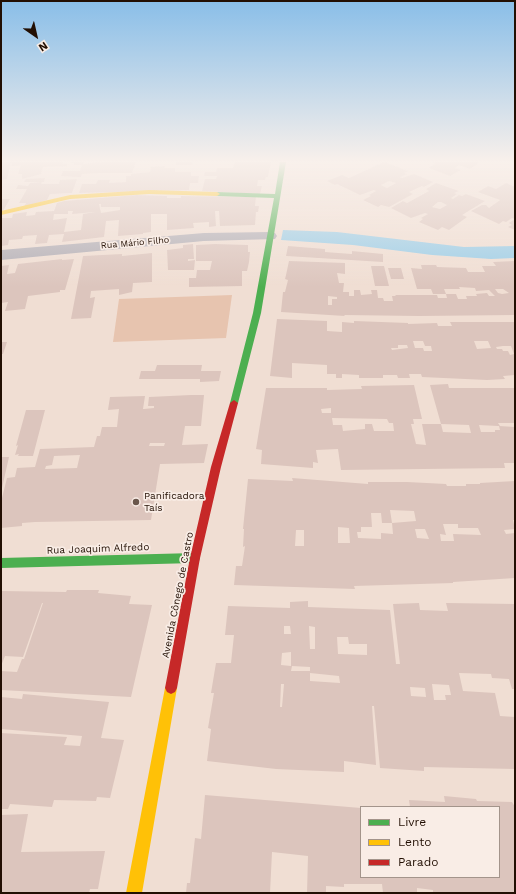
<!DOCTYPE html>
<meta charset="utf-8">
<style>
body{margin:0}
#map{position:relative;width:516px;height:894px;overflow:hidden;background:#f0ded3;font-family:"Work Sans",sans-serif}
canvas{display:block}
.frame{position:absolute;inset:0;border:2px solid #220f03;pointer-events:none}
.legend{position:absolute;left:360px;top:806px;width:140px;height:72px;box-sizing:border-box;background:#f9ede6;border:1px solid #a3948b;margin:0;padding:5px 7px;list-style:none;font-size:12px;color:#220f03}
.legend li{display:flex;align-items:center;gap:8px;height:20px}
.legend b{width:20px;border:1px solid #a3948b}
.north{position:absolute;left:16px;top:16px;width:40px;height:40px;-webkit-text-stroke:3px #f9ede6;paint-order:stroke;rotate:146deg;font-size:11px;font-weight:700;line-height:16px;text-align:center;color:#220f03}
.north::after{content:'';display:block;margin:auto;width:14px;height:18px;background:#220f03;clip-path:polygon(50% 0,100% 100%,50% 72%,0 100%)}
</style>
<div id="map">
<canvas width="516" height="894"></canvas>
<div class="frame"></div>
<ul class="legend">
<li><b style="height:5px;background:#4caf50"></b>Livre</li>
<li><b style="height:5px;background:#ffc107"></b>Lento</li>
<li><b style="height:5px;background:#c62828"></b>Parado</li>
</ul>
<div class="north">N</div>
</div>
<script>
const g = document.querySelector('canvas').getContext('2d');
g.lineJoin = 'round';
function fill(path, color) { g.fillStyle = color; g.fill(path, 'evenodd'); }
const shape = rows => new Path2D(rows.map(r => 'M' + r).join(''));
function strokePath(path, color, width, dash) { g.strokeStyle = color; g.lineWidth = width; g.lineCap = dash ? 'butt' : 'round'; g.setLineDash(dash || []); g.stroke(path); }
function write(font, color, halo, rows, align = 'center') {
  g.font = font + ' "Work Sans",sans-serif'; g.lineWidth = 3.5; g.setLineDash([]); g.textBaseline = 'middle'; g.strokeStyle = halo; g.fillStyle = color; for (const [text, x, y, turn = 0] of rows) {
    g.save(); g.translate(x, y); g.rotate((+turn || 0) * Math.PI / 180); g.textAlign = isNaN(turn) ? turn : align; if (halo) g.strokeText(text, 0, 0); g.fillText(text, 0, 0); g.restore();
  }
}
fill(shape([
 [232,295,226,338,113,342,119,299]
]), '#e7c4af');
fill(shape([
 [283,230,337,232,464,247,515,246,515,258,491,259,432,255,353,245,281,240]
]), '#9bcde7');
fill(shape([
 [1,162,11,162,7,179,1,180],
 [12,162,63,162,62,164,67,163,67,166,43,167,41,174,22,179,22,174,18,174,21,165,11,166],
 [71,162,84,162,83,164,102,162,136,162,132,173,98,173,82,174,81,177,78,177,61,176,63,171,80,171,82,165,74,165,74,163,71,163],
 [176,162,193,162,192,165,176,165],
 [235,162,271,162,268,177,266,177,265,180,258,180,257,186,262,186,260,194,202,191,205,179,216,179,217,176,204,176,205,172,216,172,217,168,233,168],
 [384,162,408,171,404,173,407,174,400,177,402,178,414,174,433,182,424,187,422,186,409,192,413,194,389,207,381,205,378,207,363,200,371,196,369,195,376,191,374,190,360,195,337,184,335,185,327,181,342,175,349,178],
 [389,181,396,183,387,188,381,185],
 [433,162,474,162,478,163,470,169,459,165,455,168,461,170,450,176,429,168,436,163],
 [165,166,164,168,175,168,175,172,191,172,191,176,199,176,198,183,190,183,189,190,79,193,82,184,96,184,98,180,110,180,109,183,126,182,126,176,131,176,131,174,150,172,151,167],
 [45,178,44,182,24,182,26,179],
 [77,179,72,193,50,194,47,200,24,207,26,203,19,203,27,189,16,189,18,185,28,186,30,183,42,182,41,184,59,184,60,180],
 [436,183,459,191,454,193,457,194,451,198,453,199,459,195,462,196,466,194,485,201,462,215,467,217,449,230,442,227,438,230,419,222,423,219,421,218,428,214,425,213,411,218,391,208,403,201,407,203,429,191,426,189],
 [438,202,441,202,447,205,440,209,432,207],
 [506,183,515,187,515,219,512,218,506,222,503,221,499,224,471,211,482,205,486,205,489,208,500,200,478,192,488,186,496,189],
 [136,195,167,196,167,198,181,198,181,196,256,197,255,206,259,206,258,212,256,212,255,225,220,226,219,211,215,211,216,226,209,227,209,222,193,223,194,228,167,230,167,214,151,214,151,232,143,233,143,234,118,236,119,220,106,221,104,237,62,242,64,234,49,235,47,243,35,244,37,235,23,236,22,239,9,240,8,245,1,246,1,218,12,218,13,214,27,212,26,216,35,215,36,212,54,211,57,203,64,201],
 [99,204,101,204,101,207,120,207,120,210,101,213],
 [68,211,73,211,72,214,95,212,83,214,81,230,64,232,67,218,53,220,54,214,68,214],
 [1,199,10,199,3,211,1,211],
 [515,219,515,230,508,227,512,225,509,223],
 [193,244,194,259,188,259,188,261,195,260,194,270,168,270,167,250,183,248,183,245],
 [215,244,248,245,248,252,250,252,249,262,247,271,242,271,242,286,189,287,189,278,196,278,197,270,210,270,212,261,196,261,196,245],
 [288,246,325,249,325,252,352,254,352,251,383,254,383,262,286,256],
 [152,253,152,282,133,283,132,292,119,295,119,289,91,291,90,298,95,297,91,318,71,319,83,256,122,254,122,256],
 [62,259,62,260,74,259,65,290,60,290,60,292,28,296,25,309,5,311,8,302,1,303,1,266,9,265,7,274,15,273,18,264],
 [289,261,345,263,345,274,337,273,339,283,344,283,343,292,349,292,349,296,354,296,354,290,360,290,361,295,372,294,371,290,377,290,378,298,383,298,384,301,393,301,392,296,396,296,395,295,437,295,438,298,447,298,446,294,456,294,458,299,467,299,466,296,477,296,476,294,487,293,489,296,495,296,489,290,476,291,475,288,459,287,460,289,444,289,446,294,433,294,431,289,417,289,411,268,422,269,421,265,436,265,437,267,466,268,468,272,485,272,482,266,496,266,493,262,515,261,515,271,514,271,515,272,515,318,514,315,419,316,344,315,345,316,281,312,283,292,285,292,288,280,285,279,286,275],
 [495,289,503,289,509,293,502,294,498,293],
 [328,296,337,297,337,299,332,299,332,305,328,305],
 [371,266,384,266,389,286,375,286],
 [388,268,401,268,404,279,391,279],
 [277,319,327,321,327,331,342,332,342,322,354,323,354,321,408,323,408,324,437,323,438,326,452,326,450,322,515,322,515,375,503,376,505,379,487,380,422,377,421,374,409,374,410,378,398,378,397,375,383,375,383,378,359,378,359,375,342,374,342,378,336,378,336,374,327,374,327,365,292,363,292,378,270,376],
 [413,341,423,341,425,346,431,346,432,351,424,351,423,348,415,348],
 [474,341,488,341,491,348,477,349],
 [398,345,407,345,408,348,392,350,391,348,398,348],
 [503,346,511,346,514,354,510,355,508,351,503,351,502,349,497,349,496,347],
 [1,342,7,342,3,354,1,354],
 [157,365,202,365,201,371,221,371,219,381,200,382,200,379,139,379,141,371,155,371],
 [448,384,449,388,515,388,515,423,498,423,500,426,498,426,479,425,481,432,495,432,495,430,500,430,499,426,515,427,515,463,504,463,505,468,341,470,338,449,316,450,318,463,313,462,313,468,261,464,262,450,256,449,266,388,327,388,327,390,362,389,361,386,414,385,422,419,413,419,414,424,411,424,416,444,426,445,422,424,441,424,443,432,471,433,469,425,441,424,430,385],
 [331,408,331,413,322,413,321,409],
 [332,418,387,419,389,423,393,423,394,431,374,431,372,424,365,424,365,429,343,431,342,425,333,425],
 [191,395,204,395,201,426,185,426,182,445,208,444,204,463,160,464,151,520,35,522,22,523,22,526,1,528,1,502,7,478,15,477,17,468,35,467,40,449,94,447,97,436,100,436,102,427,117,427,119,409,108,410,110,397,145,396,143,409,144,409,154,408,154,406,148,406,149,397],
 [150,443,165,443,164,446,149,446],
 [80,455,77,468,45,469,46,466,52,465,54,456],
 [26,410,45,410,33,456,18,456,19,454,15,455,18,445,16,446],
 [1,457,9,457,2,488,1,488],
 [292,478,368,484,368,482,407,482,446,484,447,486,466,486,466,484,480,484,480,483,515,481,515,520,513,520,515,529,504,530,506,534,515,533,515,578,453,582,453,583,354,586,355,589,234,585,236,566,242,566,245,546,243,547,244,529,243,529,248,479,293,481],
 [390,510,414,511,416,521,392,523,393,534,381,533,381,539,358,538,357,532,361,532,361,527,372,527,371,513,381,513,382,523,392,523],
 [443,524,458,524,458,528,478,528,481,535,453,534,454,541,441,541,440,534,446,535],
 [338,527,349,528,350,543,338,543],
 [415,529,425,529,429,539,417,538],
 [296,530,304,530,304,546,295,546],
 [67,590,99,590,98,593,131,596,129,604,152,605,131,697,1,690,1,671,17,672,22,659,24,659,43,603,42,603,23,657,5,656,1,666,1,591,66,592],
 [308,601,308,607,390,610,396,664,400,664,393,604,419,603,420,610,448,611,446,603,515,604,515,689,512,689,509,679,492,678,491,674,459,673,463,691,495,693,500,716,515,717,515,769,424,767,424,771,380,768,374,706,372,706,376,765,344,761,344,772,276,769,207,761,211,729,208,728,214,693,211,693,216,663,231,663,234,635,225,635,228,606,290,608,290,602],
 [284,626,290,626,291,634,284,634],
 [309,626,315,627,315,649,310,649],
 [337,637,348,637,349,644,367,644,367,655,338,654],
 [291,652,291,666,281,665,282,653],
 [292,666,310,667,310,671,291,671],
 [310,673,339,676,340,683,310,681],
 [281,684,284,684,282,707,280,707],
 [432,684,449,685,451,695,445,695,446,700,434,700],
 [410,687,425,688,426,697,411,696],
 [23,694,109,702,101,738,124,740,110,798,97,797,96,801,54,800,52,807,10,804,8,809,1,809,1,733,67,737,64,745,80,746,82,736,1,729,1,697,22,699],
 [205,795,361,808,361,877,499,877,499,807,410,807,409,800,445,802,444,796,476,799,477,801,512,802,515,807,515,893,433,893,433,890,417,888,417,893,383,893,382,884,344,884,344,887,326,886,326,893,307,893,308,856,272,852,270,893,186,893,187,883,190,883,195,838,201,839],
 [28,814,21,852,105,851,98,889,90,889,89,893,1,893,1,815]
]), '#dcc5bd');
fill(shape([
 [270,232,275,233,277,236,275,239,204,241,1,260,1,250,204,233,270,232]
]), '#b2aeb5');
fill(shape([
 [280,162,286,162,261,313,238,403,234,406,230,403,253,313,274,198,217,196,214,194,217,192,275,194,280,162],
 [195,553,199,555,200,558,199,561,195,563,1,568,1,558,195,553]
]), '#4caf50');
fill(shape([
 [149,190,217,192,220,194,217,196,149,194,70,199,1,215,1,211,70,195,149,190],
 [171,682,175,684,177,688,142,893,126,893,165,688,167,684,171,682]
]), '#ffc107');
fill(shape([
 [234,400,238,403,221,467,200,558,177,688,175,692,171,694,167,692,165,688,190,558,211,467,230,403,234,400]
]), '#c62828');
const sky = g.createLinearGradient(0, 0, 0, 287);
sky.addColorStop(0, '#89bee8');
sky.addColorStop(0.56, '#f8f0eb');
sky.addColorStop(1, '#f8f0eb00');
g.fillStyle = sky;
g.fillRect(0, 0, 516, 287);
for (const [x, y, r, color] of [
 [136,502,4,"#6a574c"]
]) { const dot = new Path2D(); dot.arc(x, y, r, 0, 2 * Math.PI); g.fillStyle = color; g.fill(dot); strokePath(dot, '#f9ede6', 1.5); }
write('9px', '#220f03', '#f9ede6', [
 ["Rua Mário Filho",135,243,-5]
]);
write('10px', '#220f03', '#f9ede6', [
 ["Panificadora",144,496],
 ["Taís",144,508]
], 'left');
write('10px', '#220f03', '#f9ede6', [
 ["Rua Joaquim Alfredo",98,549,-2],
 ["Avenida Cônego de Castro",178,595,-79]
]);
</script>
